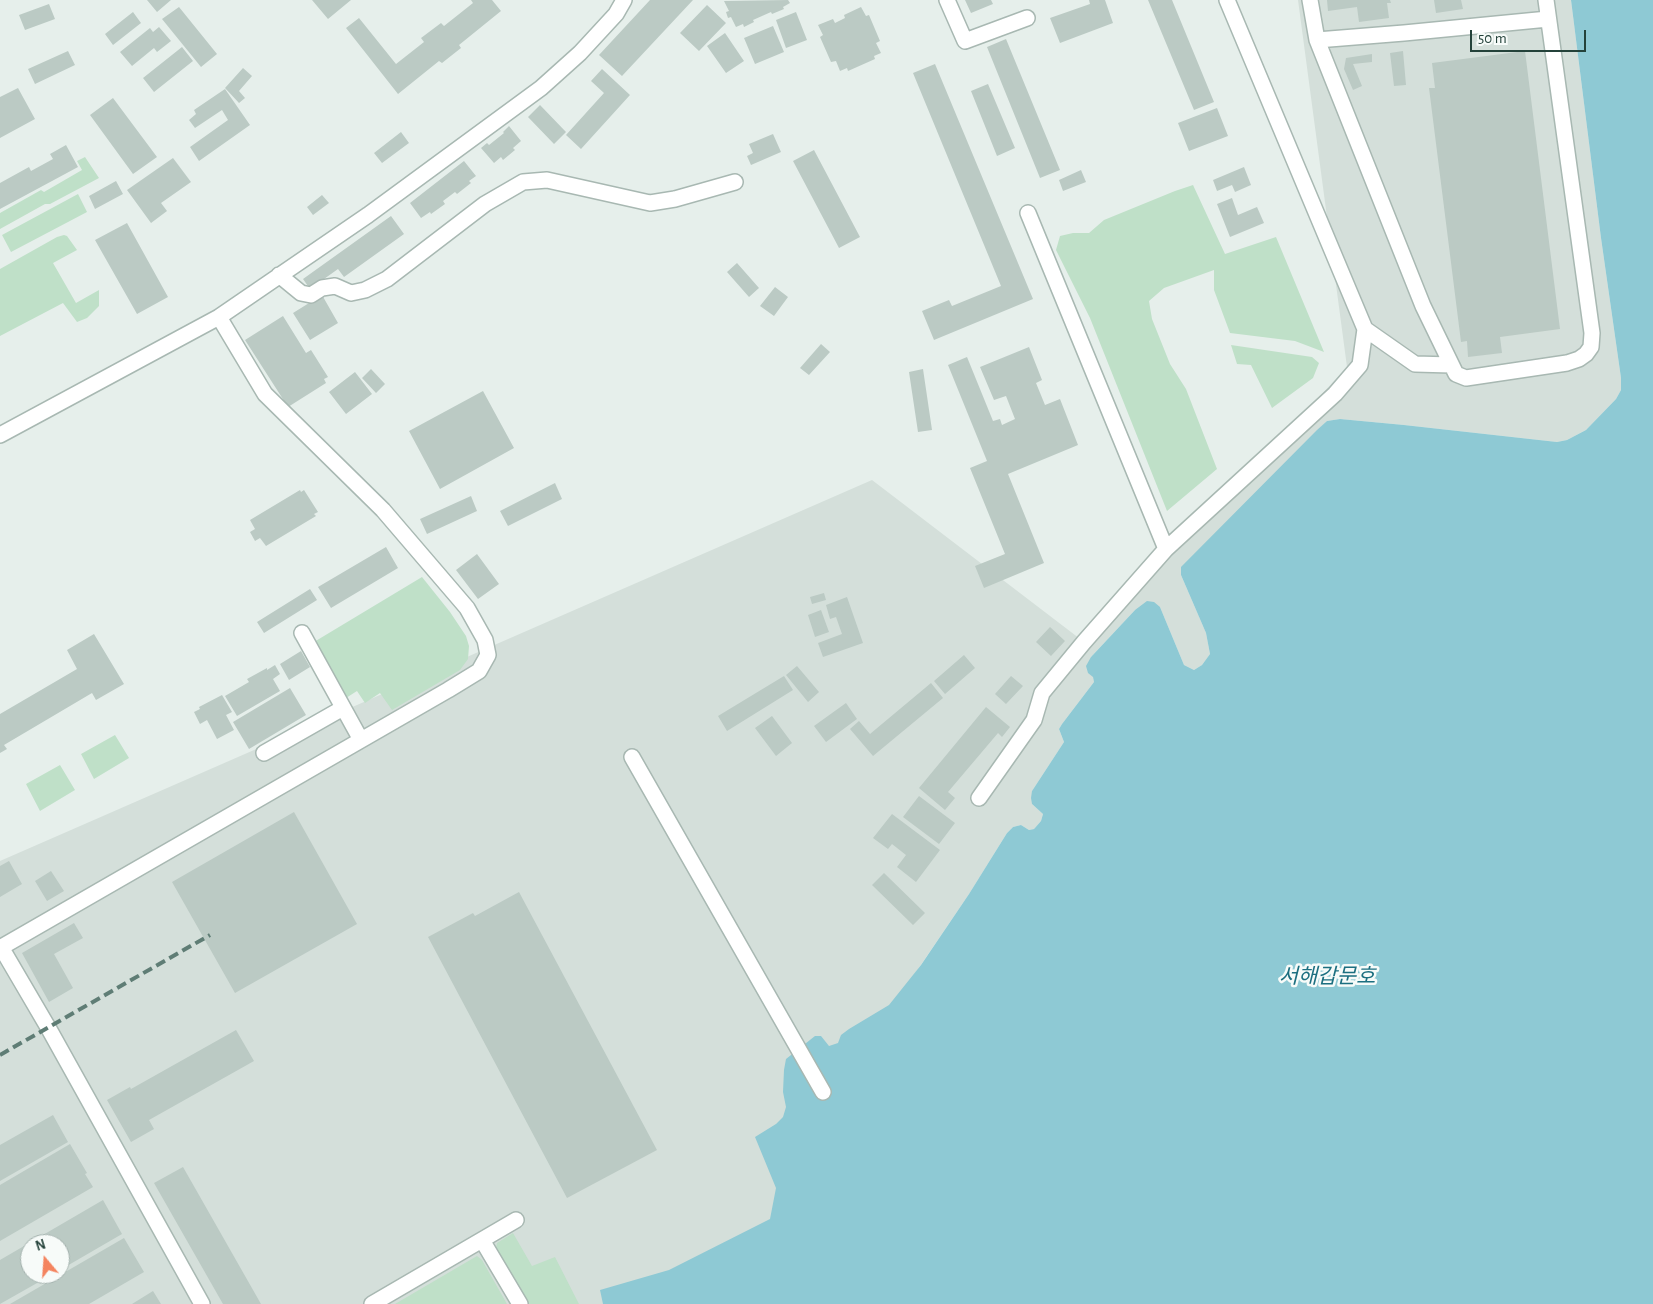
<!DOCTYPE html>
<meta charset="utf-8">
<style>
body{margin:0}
#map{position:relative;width:1653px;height:1304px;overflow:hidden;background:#e6efeb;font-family:"Alegreya Sans",sans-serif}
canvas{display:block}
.north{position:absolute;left:20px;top:1234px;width:50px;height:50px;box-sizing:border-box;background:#f7fbf9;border:1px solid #a3b1ad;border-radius:50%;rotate:342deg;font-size:14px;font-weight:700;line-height:20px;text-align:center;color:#24423a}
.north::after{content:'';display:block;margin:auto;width:18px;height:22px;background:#f4845f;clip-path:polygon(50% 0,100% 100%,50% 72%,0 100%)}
.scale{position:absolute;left:1470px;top:30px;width:116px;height:22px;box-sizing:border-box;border:2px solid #24423a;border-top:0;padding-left:6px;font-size:15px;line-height:18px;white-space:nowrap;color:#24423a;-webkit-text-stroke:4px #f7fbf9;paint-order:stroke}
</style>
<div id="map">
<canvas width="1653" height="1304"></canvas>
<div class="north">N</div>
<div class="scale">50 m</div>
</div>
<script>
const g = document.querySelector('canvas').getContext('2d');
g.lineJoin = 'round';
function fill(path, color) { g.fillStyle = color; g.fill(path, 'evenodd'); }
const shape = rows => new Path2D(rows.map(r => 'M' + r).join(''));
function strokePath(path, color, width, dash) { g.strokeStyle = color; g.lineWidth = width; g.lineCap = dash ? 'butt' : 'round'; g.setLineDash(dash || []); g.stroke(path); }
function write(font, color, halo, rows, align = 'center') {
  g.font = font + ' "Alegreya Sans","Noto Sans KR",sans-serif'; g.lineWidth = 5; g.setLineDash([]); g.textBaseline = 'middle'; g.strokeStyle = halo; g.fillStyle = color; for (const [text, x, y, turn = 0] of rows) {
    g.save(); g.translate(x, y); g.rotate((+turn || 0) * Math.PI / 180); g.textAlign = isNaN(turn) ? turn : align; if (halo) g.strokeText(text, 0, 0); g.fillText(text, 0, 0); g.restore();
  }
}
fill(shape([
 [1298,0,1571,0,1601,238,1621,378,1621,390,1616,399,1586,430,1567,440,1557,442,1404,425,1340,419,1327,421,1181,575,1206,633,1210,654,1202,665,1194,670,1184,665,1160,607,1135,610,1091,657,1094,682,1062,724,1059,729,1064,742,1032,791,1032,804,1043,814,1041,821,1034,829,1029,830,1021,825,1013,827,1007,833,969,894,914,975,1088,1304,0,1304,0,861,872,480,1088,645,1347,367],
 [30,1244,60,1244,60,1274,30,1274]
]), '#d4dfda');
fill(shape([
 [85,157,99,178,50,204,45,204,0,229,0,213,41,190,44,192,82,170,77,161],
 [1193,185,1225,254,1276,237,1324,352,1295,341,1230,333,1214,290,1214,270,1164,288,1149,301,1152,319,1170,364,1186,389,1217,469,1167,511,1090,318,1056,250,1060,236,1073,233,1089,233,1104,220,1175,191],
 [78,194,87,212,11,252,2,235],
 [64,235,67,236,77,250,53,263,76,303,99,290,99,306,87,318,77,322,63,303,0,336,0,269,57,237],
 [1231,345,1312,357,1319,363,1313,378,1272,408,1251,365,1237,364],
 [422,577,450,612,466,636,469,646,468,659,460,670,392,710,380,693,365,703,357,691,346,698,314,642],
 [115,735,129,758,94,779,81,754],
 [60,765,75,790,40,811,26,784],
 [513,1233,532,1266,555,1257,579,1304,527,1304,496,1248,497,1243],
 [477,1256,482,1260,507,1304,395,1304]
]), '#bfe0c8');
fill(shape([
 [1571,0,1653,0,1653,1304,603,1304,600,1290,669,1270,770,1219,776,1188,755,1137,776,1124,783,1117,786,1107,783,1092,784,1070,786,1059,815,1036,821,1036,829,1046,838,1043,841,1035,849,1029,889,1005,921,965,969,894,1007,833,1013,827,1021,825,1029,830,1034,829,1041,821,1043,814,1032,804,1031,798,1032,791,1064,742,1059,729,1062,724,1094,682,1093,677,1088,673,1086,666,1091,657,1135,610,1147,601,1154,602,1160,607,1184,665,1194,670,1202,665,1210,654,1206,633,1181,575,1181,567,1317,430,1327,421,1340,419,1404,425,1557,442,1567,440,1586,430,1616,399,1621,390,1621,378,1601,238]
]), '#8ec9d4');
fill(shape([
 [147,0,171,0,157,12],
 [312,0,351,0,328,19],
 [471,0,492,0,501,11,459,45,461,48,442,63,439,61,398,94,346,28,359,18,396,64,424,42,421,38,441,23,444,26,473,3],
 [650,0,693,0,622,76,599,55],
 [788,0,790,3,783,7,784,9,772,14,771,12,753,20,754,22,744,27,743,24,736,27,731,17,728,18,726,12,729,11,724,1],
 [965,0,991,0,993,4,971,13],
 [1089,0,1105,0,1113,23,1060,43,1050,18,1090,4],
 [1148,0,1172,0,1214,102,1194,110],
 [1327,0,1390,0,1391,3,1387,3,1389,18,1359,22,1357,7,1328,11],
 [1434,0,1461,0,1463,9,1436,13],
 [49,4,55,19,25,30,19,15],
 [707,5,726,23,699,51,680,33],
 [179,7,217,54,201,67,162,19],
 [861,7,866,16,869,15,880,41,876,43,881,53,874,56,875,59,848,71,847,68,840,71,836,61,831,62,820,37,823,35,818,25,833,19,835,23,845,18,844,15],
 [133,12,141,23,113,45,105,34],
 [796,12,807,40,786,48,776,20],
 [773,26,784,52,755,64,744,38],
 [159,27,171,41,157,52,154,48,132,66,120,52,150,28,153,32],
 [725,33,744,61,726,73,707,46],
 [1006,39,1060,170,1040,178,987,47],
 [182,47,193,61,154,92,143,78],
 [68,51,75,65,35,84,28,69],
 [1403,51,1406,85,1394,86,1390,53],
 [1525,51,1560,329,1500,337,1502,353,1468,357,1467,341,1461,342,1429,88,1435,88,1432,63],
 [1372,54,1372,62,1353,64,1362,86,1353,90,1344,69,1346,58],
 [935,64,1033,299,934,340,922,311,949,300,952,306,1001,286,913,73],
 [243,68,252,76,239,91,245,98,239,103,225,88],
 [602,69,630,95,581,149,566,135,604,93,591,81],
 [988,84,1015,148,997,156,971,91],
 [18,88,35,119,0,138,0,97],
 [225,89,250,125,199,161,190,147,228,120,222,110,195,128,189,120,196,114,194,110],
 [113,98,157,157,133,174,90,115],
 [540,105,566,132,554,144,528,117],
 [1217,108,1228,136,1189,151,1178,123],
 [509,126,521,141,513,148,515,150,503,160,501,157,494,163,481,148,487,143,489,145,504,133,503,132],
 [401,132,409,143,382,163,374,153],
 [773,134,781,152,751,165,747,156,753,153,749,144],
 [66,145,78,167,0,209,0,183,29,167,31,171,53,159,50,154],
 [814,150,860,237,839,248,793,161],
 [173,158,191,182,161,203,167,211,151,223,127,190],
 [464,161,476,176,469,181,471,183,457,194,455,192,443,201,445,204,431,214,430,212,421,218,410,203],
 [1244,167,1251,185,1235,192,1232,185,1217,191,1213,180],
 [1081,170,1086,182,1063,191,1059,180],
 [116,181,123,194,95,209,89,196],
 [322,195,329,203,313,215,307,207],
 [1232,198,1238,215,1257,207,1264,223,1230,237,1217,204],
 [391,216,404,234,344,277,338,269,310,289,303,279],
 [127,223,168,297,137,314,95,240],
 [737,263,759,288,749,297,727,272],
 [775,287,788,297,774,316,760,306],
 [322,295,338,323,310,340,293,313],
 [283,316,306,353,311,350,328,377,324,379,326,383,288,407,245,340],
 [821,344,830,352,809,375,800,368],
 [1029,347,1042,380,1036,383,1045,405,1060,399,1078,445,1008,474,1044,563,984,588,975,566,1005,554,970,468,987,461,948,365,967,357,993,421,1000,419,1002,425,1015,419,1006,396,994,400,980,367],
 [371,369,385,384,376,393,362,378],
 [923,369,932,430,918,432,909,372],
 [355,372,372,394,346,414,329,392],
 [483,391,514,448,440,489,409,431],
 [555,483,562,499,508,526,500,511],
 [300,490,301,492,304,490,318,512,314,514,316,516,266,546,260,538,255,541,250,532,255,529,250,520],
 [471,496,477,511,427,534,420,519],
 [386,547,398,568,331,608,318,587],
 [477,554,499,584,478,599,456,570],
 [310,589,317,600,264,633,257,622],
 [824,593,826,600,812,604,810,597],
 [847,597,863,643,823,657,818,643,842,634,836,617,830,619,826,605],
 [821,610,829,632,815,637,808,615],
 [1050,627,1065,641,1051,656,1036,642],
 [94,634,124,684,96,700,92,693,4,745,7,749,0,753,0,714,77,669,67,650],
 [301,651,310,667,289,680,280,664],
 [964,655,975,668,945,694,934,681],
 [275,665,280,674,273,679,280,691,237,716,225,696,249,682,247,679,267,668,267,670],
 [797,666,819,692,808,702,786,675],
 [784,676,793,690,727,731,718,716],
 [1011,676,1023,686,1006,704,995,694],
 [931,683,943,698,873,756,850,729,859,721,870,734],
 [290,688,306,715,249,749,233,722],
 [222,695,232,712,226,715,234,730,217,739,207,720,200,724,194,712,200,709,199,707],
 [846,703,857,719,826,742,814,726],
 [986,707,1010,727,1002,737,998,733,948,792,955,798,945,810,919,788],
 [772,716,792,743,776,756,755,728],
 [919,796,955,823,939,844,903,817],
 [294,812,357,924,235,993,172,882],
 [892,814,940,850,916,882,897,867,906,855,892,844,888,849,873,838],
 [9,861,22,884,0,897,0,866],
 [51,871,64,891,47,901,35,881],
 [884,873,925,913,913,925,872,885],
 [519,892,657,1150,567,1198,428,937,473,913,475,916],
 [74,923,83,938,54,954,73,988,49,1002,22,953],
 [236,1030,254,1061,149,1120,154,1129,131,1142,107,1100,130,1087,131,1089],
 [53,1115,68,1142,0,1181,0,1145],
 [70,1144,87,1173,85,1174,93,1187,0,1241,0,1185],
 [183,1167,191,1181,261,1304,223,1304,154,1183],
 [103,1200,122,1234,60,1270,60,1244,30,1244,30,1274,53,1274,0,1304,0,1260],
 [124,1238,144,1272,89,1304,10,1304],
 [153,1291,161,1304,132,1304]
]), '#bbcac4');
const minor = shape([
 [947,0,965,41,1027,18],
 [1310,0,1317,40,1423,306,1456,374,1466,378,1567,363,1579,359,1586,354,1591,347,1592,333,1546,0],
 [1317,40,1404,33,1548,19],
 [1028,213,1166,549],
 [279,275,301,293,311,295,322,288,335,286,351,293,365,290,387,279,485,204,523,182,547,180,650,203,675,199,735,182],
 [1365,329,1415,364,1451,365],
 [0,435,219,317,368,215,541,88,580,53,616,14,624,0],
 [302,633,361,740],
 [264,753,343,708],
 [632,757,823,1092],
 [979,798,1034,720,1042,693,1084,642,1166,549,1335,394,1360,365,1365,329,1227,0],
 [1,947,49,1029,202,1304],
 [0,948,448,690,479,671,488,655,485,640,467,608,383,510,265,394,219,317],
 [482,1240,520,1304],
 [372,1304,516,1220]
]);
strokePath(minor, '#a8b8b2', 18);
strokePath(minor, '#fff', 15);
strokePath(shape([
 [0,1055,210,935]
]), '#5f7d75', 4, [10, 5]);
write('italic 21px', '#1c6f80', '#f7fbf9', [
 ["서해갑문호",1327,977]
]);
</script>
